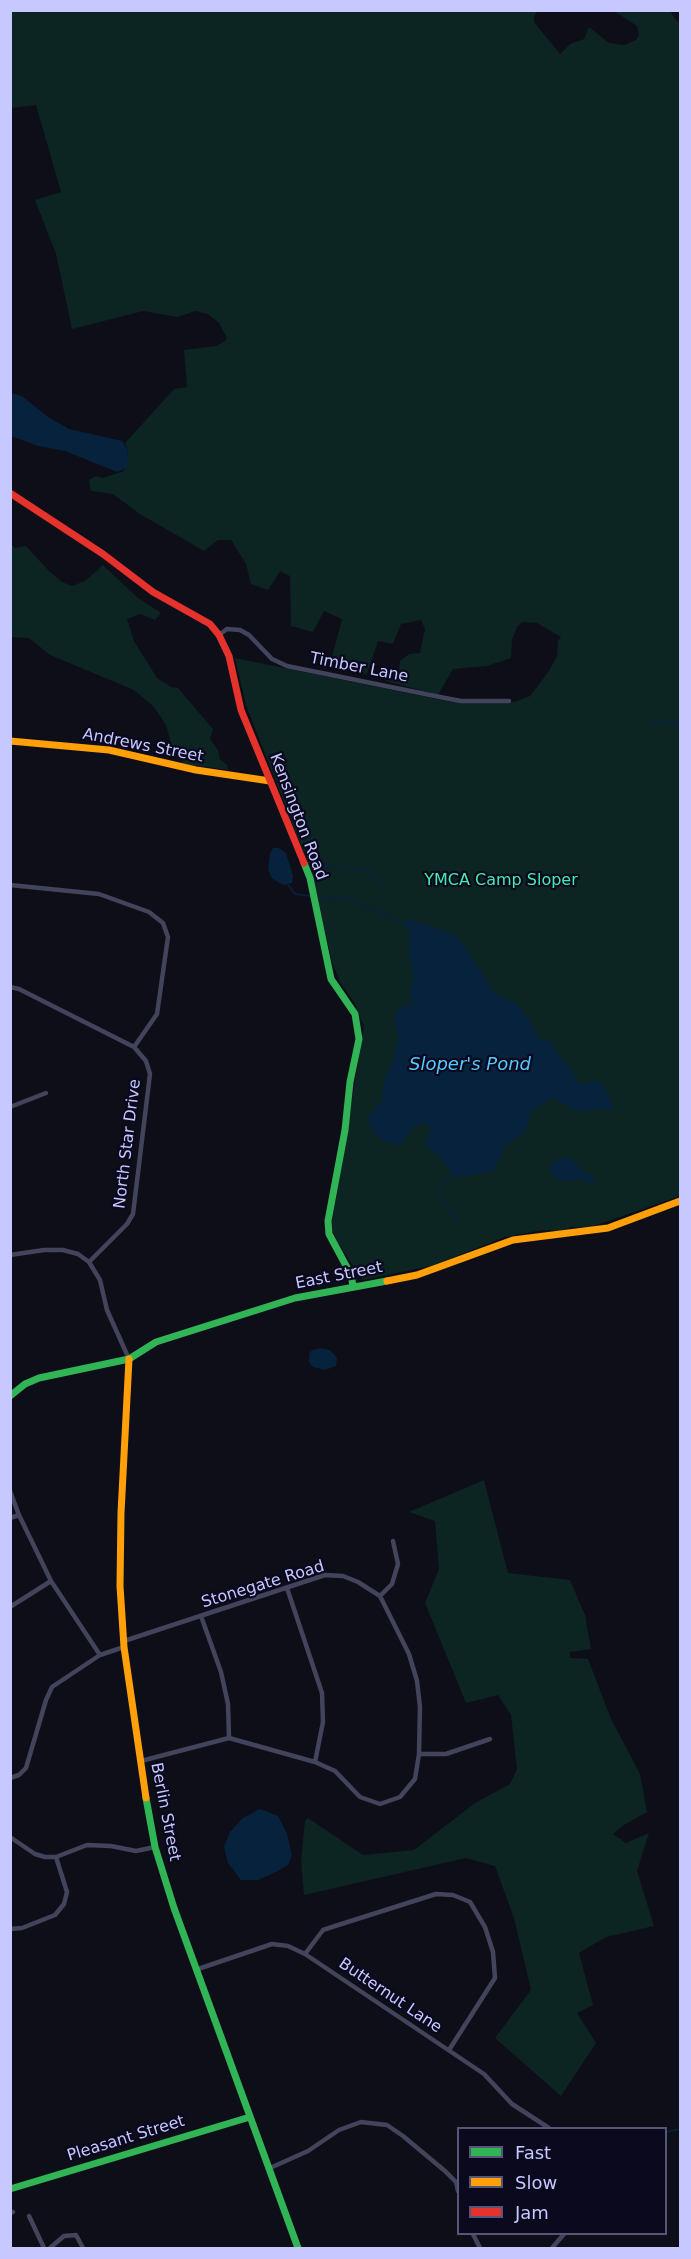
<!DOCTYPE html>
<style>
body{margin:0}
#map{position:relative;width:691px;height:2259px;overflow:hidden;background:#0e0e19;font-family:"DejaVu Sans",sans-serif}
canvas{display:block}
.frame{position:absolute;inset:0;border:12px solid #c6c8ff;pointer-events:none}
.legend{position:absolute;left:457px;top:2127px;width:210px;height:108px;box-sizing:border-box;background:#0a091e;border:2px solid #555578;margin:0;padding:8px 10px;list-style:none;font-size:18px;color:#c6c8ff}
.legend li{display:flex;align-items:center;gap:12px;height:30px}
.legend b{width:30px;border:2px solid #555578}
</style>
<div id="map">
<canvas width="691" height="2259"></canvas>
<div class="frame"></div>
<ul class="legend">
<li><b style="height:8px;background:#30b455"></b>Fast</li>
<li><b style="height:8px;background:#ff9f0a"></b>Slow</li>
<li><b style="height:8px;background:#e5322d"></b>Jam</li>
</ul>
</div>
<script>
const g = document.querySelector('canvas').getContext('2d');
g.lineJoin = 'round';
function fill(path, color) { g.fillStyle = color; g.fill(path, 'evenodd'); }
const shape = rows => new Path2D(rows.map(r => 'M' + r).join(''));
function strokePath(path, color, width, dash) { g.strokeStyle = color; g.lineWidth = width; g.lineCap = dash ? 'butt' : 'round'; g.setLineDash(dash || []); g.stroke(path); }
function write(font, color, halo, rows, align = 'center') {
  g.font = font + ' "DejaVu Sans",sans-serif'; g.lineWidth = 4.5; g.setLineDash([]); g.textBaseline = 'middle'; g.strokeStyle = halo; g.fillStyle = color; for (const [text, x, y, turn = 0] of rows) {
    g.save(); g.translate(x, y); g.rotate((+turn || 0) * Math.PI / 180); g.textAlign = isNaN(turn) ? turn : align; if (halo) g.strokeText(text, 0, 0); g.fillText(text, 0, 0); g.restore();
  }
}
fill(shape([
 [10,11,538,11,534,16,534,22,560,54,570,44,584,39,589,27,609,43,624,45,636,40,639,35,637,26,614,11,670,11,676,20,680,22,680,1196,591,1227,571,1227,563,1231,543,1230,505,1237,431,1266,362,1280,338,1243,331,1228,364,1026,355,1004,340,982,332,962,311,871,246,705,235,658,451,702,515,702,530,696,549,671,557,656,558,641,561,637,537,623,522,622,517,627,512,640,511,658,487,666,453,669,438,695,386,681,387,671,399,671,400,661,409,654,420,653,425,629,421,620,401,624,393,644,378,641,367,674,329,668,342,619,324,611,313,632,291,626,290,576,280,571,268,590,251,584,246,564,231,540,218,540,204,551,140,514,113,494,91,491,89,480,96,476,103,478,124,471,128,450,125,443,174,389,187,387,184,350,216,346,224,342,227,338,219,323,208,314,195,311,178,317,143,311,72,329,56,254,35,200,61,192,36,105,11,108],
 [10,543,15,548,26,546,49,571,62,582,72,586,85,581,103,565,138,598,161,613,155,620,140,614,127,619,134,641,157,678,171,687,178,688,213,729,210,739,218,750,220,759,227,765,228,770,184,764,172,747,166,725,154,707,134,690,50,655,29,638,11,637],
 [484,1480,508,1573,570,1580,585,1615,591,1649,570,1652,570,1658,588,1659,611,1719,640,1774,647,1812,624,1825,613,1834,626,1843,649,1833,637,1871,654,1926,606,1937,579,1953,593,2005,577,2013,596,2043,561,2096,495,2038,531,1990,514,1918,495,1866,466,1858,304,1895,301,1861,305,1821,308,1818,363,1855,414,1850,475,1803,510,1784,517,1769,511,1715,498,1695,466,1703,425,1603,439,1569,435,1521,409,1512]
]), '#0c2422');
fill(shape([
 [11,393,22,396,48,417,69,429,122,441,128,450,127,468,117,472,65,451,38,446,11,436],
 [273,848,279,848,286,853,293,876,292,883,284,885,279,883,272,878,268,870,270,853],
 [408,919,456,935,479,968,494,994,516,1003,529,1020,539,1038,545,1041,550,1040,555,1051,573,1072,577,1082,583,1085,594,1080,600,1082,608,1094,614,1109,577,1111,554,1098,540,1104,531,1112,525,1132,505,1146,494,1171,466,1176,454,1177,440,1156,425,1145,425,1142,431,1131,426,1124,423,1123,415,1126,400,1145,387,1142,378,1137,370,1127,369,1118,371,1112,382,1101,383,1085,394,1058,398,1038,395,1018,397,1012,404,1005,410,1006,413,1004,410,995,413,979,409,948,411,936,405,923,405,920],
 [567,1157,571,1158,583,1172,594,1177,595,1182,590,1183,582,1179,561,1181,556,1179,549,1169,550,1166,557,1160],
 [320,1348,330,1350,337,1358,336,1366,325,1370,313,1367,309,1362,309,1354,311,1351],
 [260,1809,278,1816,287,1834,292,1855,288,1865,276,1872,258,1880,241,1880,228,1863,224,1847,230,1832,243,1818]
]), '#07223d');
strokePath(shape([
 [649,720,680,724],
 [310,866,319,865,367,870,381,885],
 [288,885,295,894,310,896],
 [319,895,334,900,339,897,348,899,359,905,383,913,407,926],
 [452,1175,444,1184,439,1195,439,1199,447,1205,458,1222],
 [666,2132,680,2129]
]), '#07223d', 1.5);
strokePath(shape([
 [219,635,227,629,240,630,249,635,272,659,287,666,445,698,461,701,509,701],
 [10,885,99,894,149,912,163,923,168,937,157,1014,134,1047],
 [10,987,19,989,134,1047,146,1061,150,1074,133,1214,127,1224,89,1262],
 [10,1107,46,1093],
 [10,1255,44,1250,63,1250,78,1254,89,1262,100,1280,107,1310,129,1359],
 [10,1491,19,1515,51,1581,100,1655],
 [10,1518,19,1515],
 [287,1588,322,1693,323,1722,315,1762],
 [380,1596,392,1584,398,1564,393,1541],
 [10,1607,51,1581],
 [201,1616,221,1672,228,1704,229,1738],
 [124,1641,325,1575,343,1576,358,1582,380,1596,409,1654,417,1681,420,1707,419,1754,415,1779,400,1797,380,1804,360,1797,335,1771,315,1762,229,1738,141,1761],
 [419,1754,446,1754,490,1739],
 [10,1778,19,1775,26,1768,46,1700,52,1687,100,1655,124,1647],
 [10,1837,35,1854,45,1857,56,1857,87,1845,111,1846,136,1851,155,1847],
 [10,1929,22,1928,55,1915,64,1904,67,1892,56,1857],
 [305,1954,323,1930,332,1927,436,1894,453,1895,470,1902,485,1927,493,1952,495,1978,449,2050],
 [198,1969,272,1944,288,1946,305,1954,484,2074,512,2104,549,2128],
 [270,2168,308,2151,339,2130,361,2122,387,2125,403,2136,445,2171,456,2182,458,2191],
 [10,2213,13,2212],
 [29,2216,44,2248],
 [473,2234,480,2248],
 [50,2248,64,2236,76,2235,83,2248],
 [552,2248,564,2234]
]), '#41445b', 4.5);
strokePath(shape([
 [304,863,310,878,331,979,355,1014,359,1039,350,1082,345,1130,328,1221,329,1234,351,1275,353,1286],
 [10,1396,25,1384,39,1378,129,1359,156,1342,295,1298,387,1281],
 [146,1798,155,1847,174,1908,298,2248],
 [10,2189,250,2117]
]), '#30b455', 7);
strokePath(shape([
 [10,741,109,750,196,770,270,781],
 [387,1281,417,1275,513,1240,608,1228,680,1201],
 [129,1359,121,1513,120,1586,124,1647,146,1798]
]), '#ff9f0a', 7);
strokePath(shape([
 [10,493,103,554,153,592,210,624,219,635,229,656,241,710,304,863]
]), '#e5322d', 7);
write('16px', '#c6c8ff', '#0a091e', [
 ["Timber Lane",359,668,11],
 ["Andrews Street",143,746,11],
 ["Kensington Road",298,817,69],
 ["North Star Drive",128,1144,-83],
 ["East Street",339,1276,-11],
 ["Stonegate Road",263,1585,-17],
 ["Berlin Street",165,1812,79],
 ["Butternut Lane",390,1996,34],
 ["Pleasant Street",126,2139,-17]
]);
write('16px', '#46eba9', '#0a091e', [
 ["YMCA Camp Sloper",501,881]
]);
write('italic 18px', '#54c9ff', '#0a091e', [
 ["Sloper's Pond",470,1065]
]);
</script>
